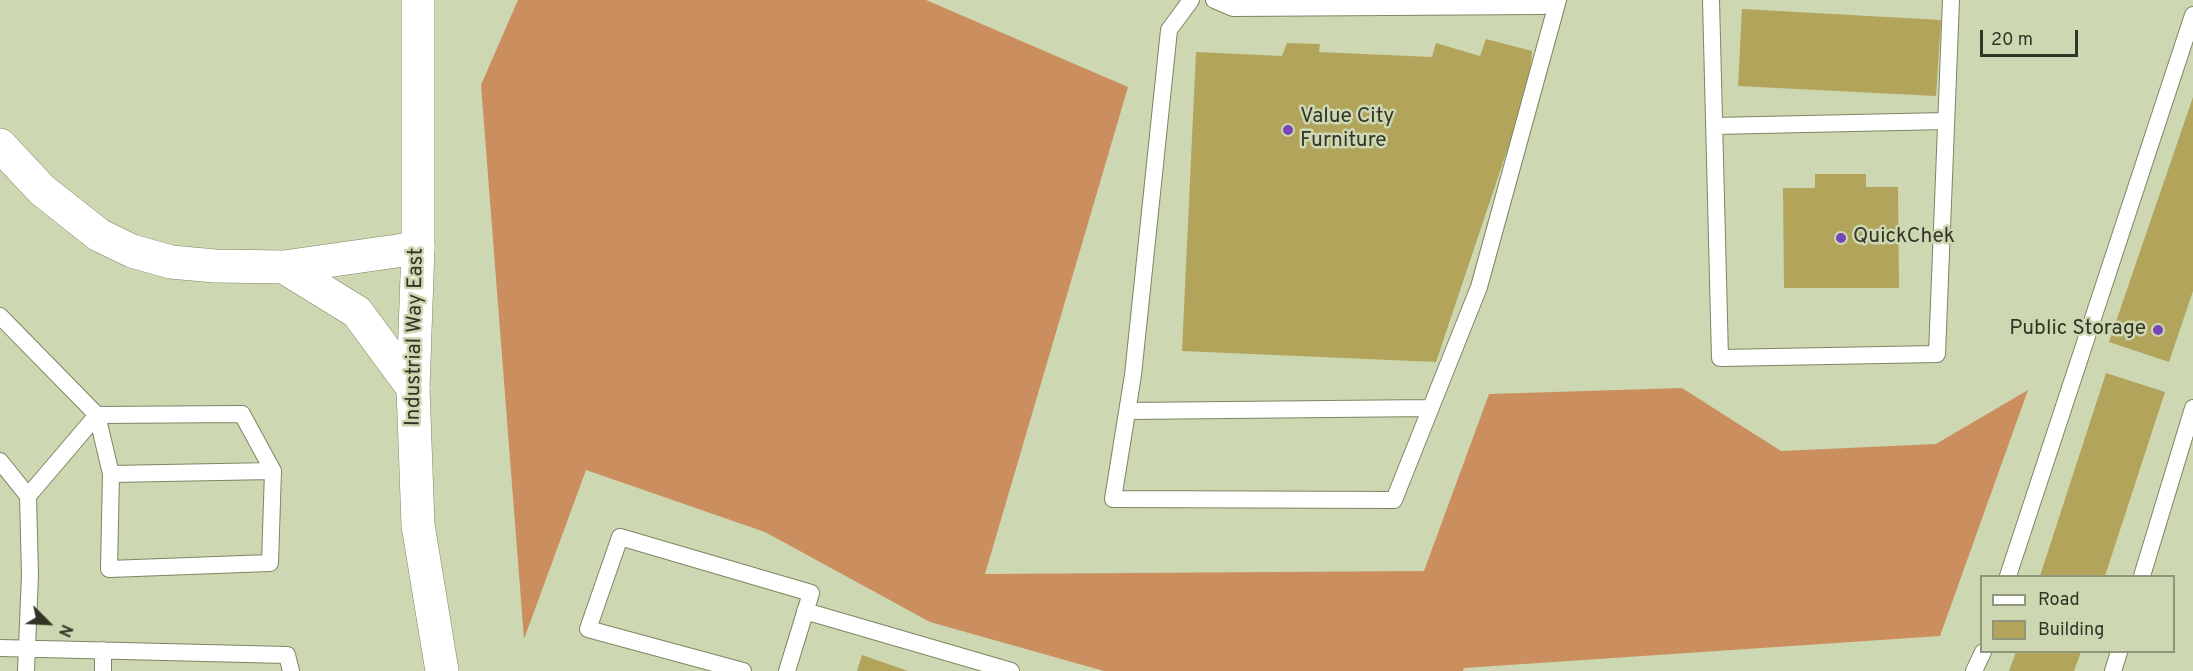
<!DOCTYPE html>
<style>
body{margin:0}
#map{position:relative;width:2193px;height:671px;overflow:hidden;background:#cdd7b1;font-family:Overpass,sans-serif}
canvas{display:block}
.legend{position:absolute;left:1980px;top:575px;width:195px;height:78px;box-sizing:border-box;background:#cdd7b1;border:2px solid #8f9679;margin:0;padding:8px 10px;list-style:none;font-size:18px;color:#323526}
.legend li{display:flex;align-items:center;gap:12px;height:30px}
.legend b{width:30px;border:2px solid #8f9679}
.north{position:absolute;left:18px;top:593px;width:60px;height:60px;-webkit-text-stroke:4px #cdd7b1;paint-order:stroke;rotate:114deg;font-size:16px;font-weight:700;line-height:24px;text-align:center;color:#323526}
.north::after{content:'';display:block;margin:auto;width:21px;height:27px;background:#323526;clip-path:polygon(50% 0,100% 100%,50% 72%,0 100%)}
.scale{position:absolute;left:1980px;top:30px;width:98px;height:27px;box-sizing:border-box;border:3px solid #323526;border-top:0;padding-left:8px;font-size:18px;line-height:21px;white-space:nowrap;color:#323526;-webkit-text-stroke:4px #cdd7b1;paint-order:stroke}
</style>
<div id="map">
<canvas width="2193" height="671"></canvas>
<ul class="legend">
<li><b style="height:8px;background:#fff"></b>Road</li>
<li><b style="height:16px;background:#b3a45b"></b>Building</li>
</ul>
<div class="north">N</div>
<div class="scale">20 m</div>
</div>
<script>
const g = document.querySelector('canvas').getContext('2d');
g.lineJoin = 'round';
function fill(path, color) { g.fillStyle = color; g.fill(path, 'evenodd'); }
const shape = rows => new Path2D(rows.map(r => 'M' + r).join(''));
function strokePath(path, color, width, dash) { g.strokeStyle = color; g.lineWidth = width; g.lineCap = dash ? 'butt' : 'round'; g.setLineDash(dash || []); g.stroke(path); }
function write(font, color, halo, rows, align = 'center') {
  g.font = font + ' Overpass,sans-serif'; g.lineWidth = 5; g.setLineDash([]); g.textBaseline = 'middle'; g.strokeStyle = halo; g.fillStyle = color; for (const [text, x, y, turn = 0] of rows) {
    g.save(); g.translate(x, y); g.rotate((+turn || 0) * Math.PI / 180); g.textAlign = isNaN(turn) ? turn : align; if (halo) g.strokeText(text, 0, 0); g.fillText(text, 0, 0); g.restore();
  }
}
fill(shape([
 [518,0,926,0,1128,87,985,574,1424,571,1489,394,1682,388,1781,451,1936,444,2028,390,1940,636,1464,668,1463,671,1104,671,930,622,765,532,586,470,524,639,481,85]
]), '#ca8e5f');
fill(shape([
 [1742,9,1941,20,1936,96,1738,86],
 [1486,39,1532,51,1530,82,1436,362,1182,351,1196,52,1282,56,1287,43,1320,44,1319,52,1432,57,1436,43,1480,56],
 [2193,97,2193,291,2169,362,2109,342],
 [1815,174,1866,174,1866,187,1898,187,1899,288,1784,288,1783,188,1815,188],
 [2106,373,2165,392,2105,576,2040,576],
 [2016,652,2081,652,2074,671,2009,671],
 [862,655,908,671,857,671]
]), '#b3a45b');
const service = shape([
 [1191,0,1169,30,1133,375,1113,499,1394,500,1479,287,1558,0],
 [1214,0,1233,8,1542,6,1550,0],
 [1711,0,1720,358,1937,354,1951,0],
 [1714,126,1946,121],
 [0,316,97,415,111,474,109,569,270,563,273,471,242,414,97,415,28,496],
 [1128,411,1431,408],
 [0,461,28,496,30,575,26,671],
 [111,474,273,471],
 [2008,576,2193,15],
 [2142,576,2193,408],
 [805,611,1011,671],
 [0,648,287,655,291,671],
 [103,671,103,650],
 [743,671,588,629,620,537,811,593,787,671],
 [1974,671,1983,652],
 [2113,671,2119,652]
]);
const tertiary = shape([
 [418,0,418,248,413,388,418,525,442,671]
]);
const primary = shape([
 [0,145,42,190,99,235,132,251,171,262,215,266,284,267,418,248],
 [284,267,357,312,413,388]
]);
strokePath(service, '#7d8662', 18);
strokePath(tertiary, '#7d8662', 34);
strokePath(primary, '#7d8662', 34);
strokePath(service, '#fff', 16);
strokePath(tertiary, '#fff', 33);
strokePath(primary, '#fff', 33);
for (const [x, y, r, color] of [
 [1288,130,6,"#7645bc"],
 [1841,238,6,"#7645bc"],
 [2158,330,6,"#7645bc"]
]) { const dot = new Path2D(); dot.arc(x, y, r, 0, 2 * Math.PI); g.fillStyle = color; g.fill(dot); strokePath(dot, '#cdd7b1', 2); }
write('21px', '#323526', '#cdd7b1', [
 ["Value City",1300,118],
 ["Furniture",1300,142],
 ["QuickChek",1853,238],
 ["Public Storage",2146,330,"right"]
], 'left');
write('21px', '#323526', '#cdd7b1', [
 ["Industrial Way East",416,337,-89]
]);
</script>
